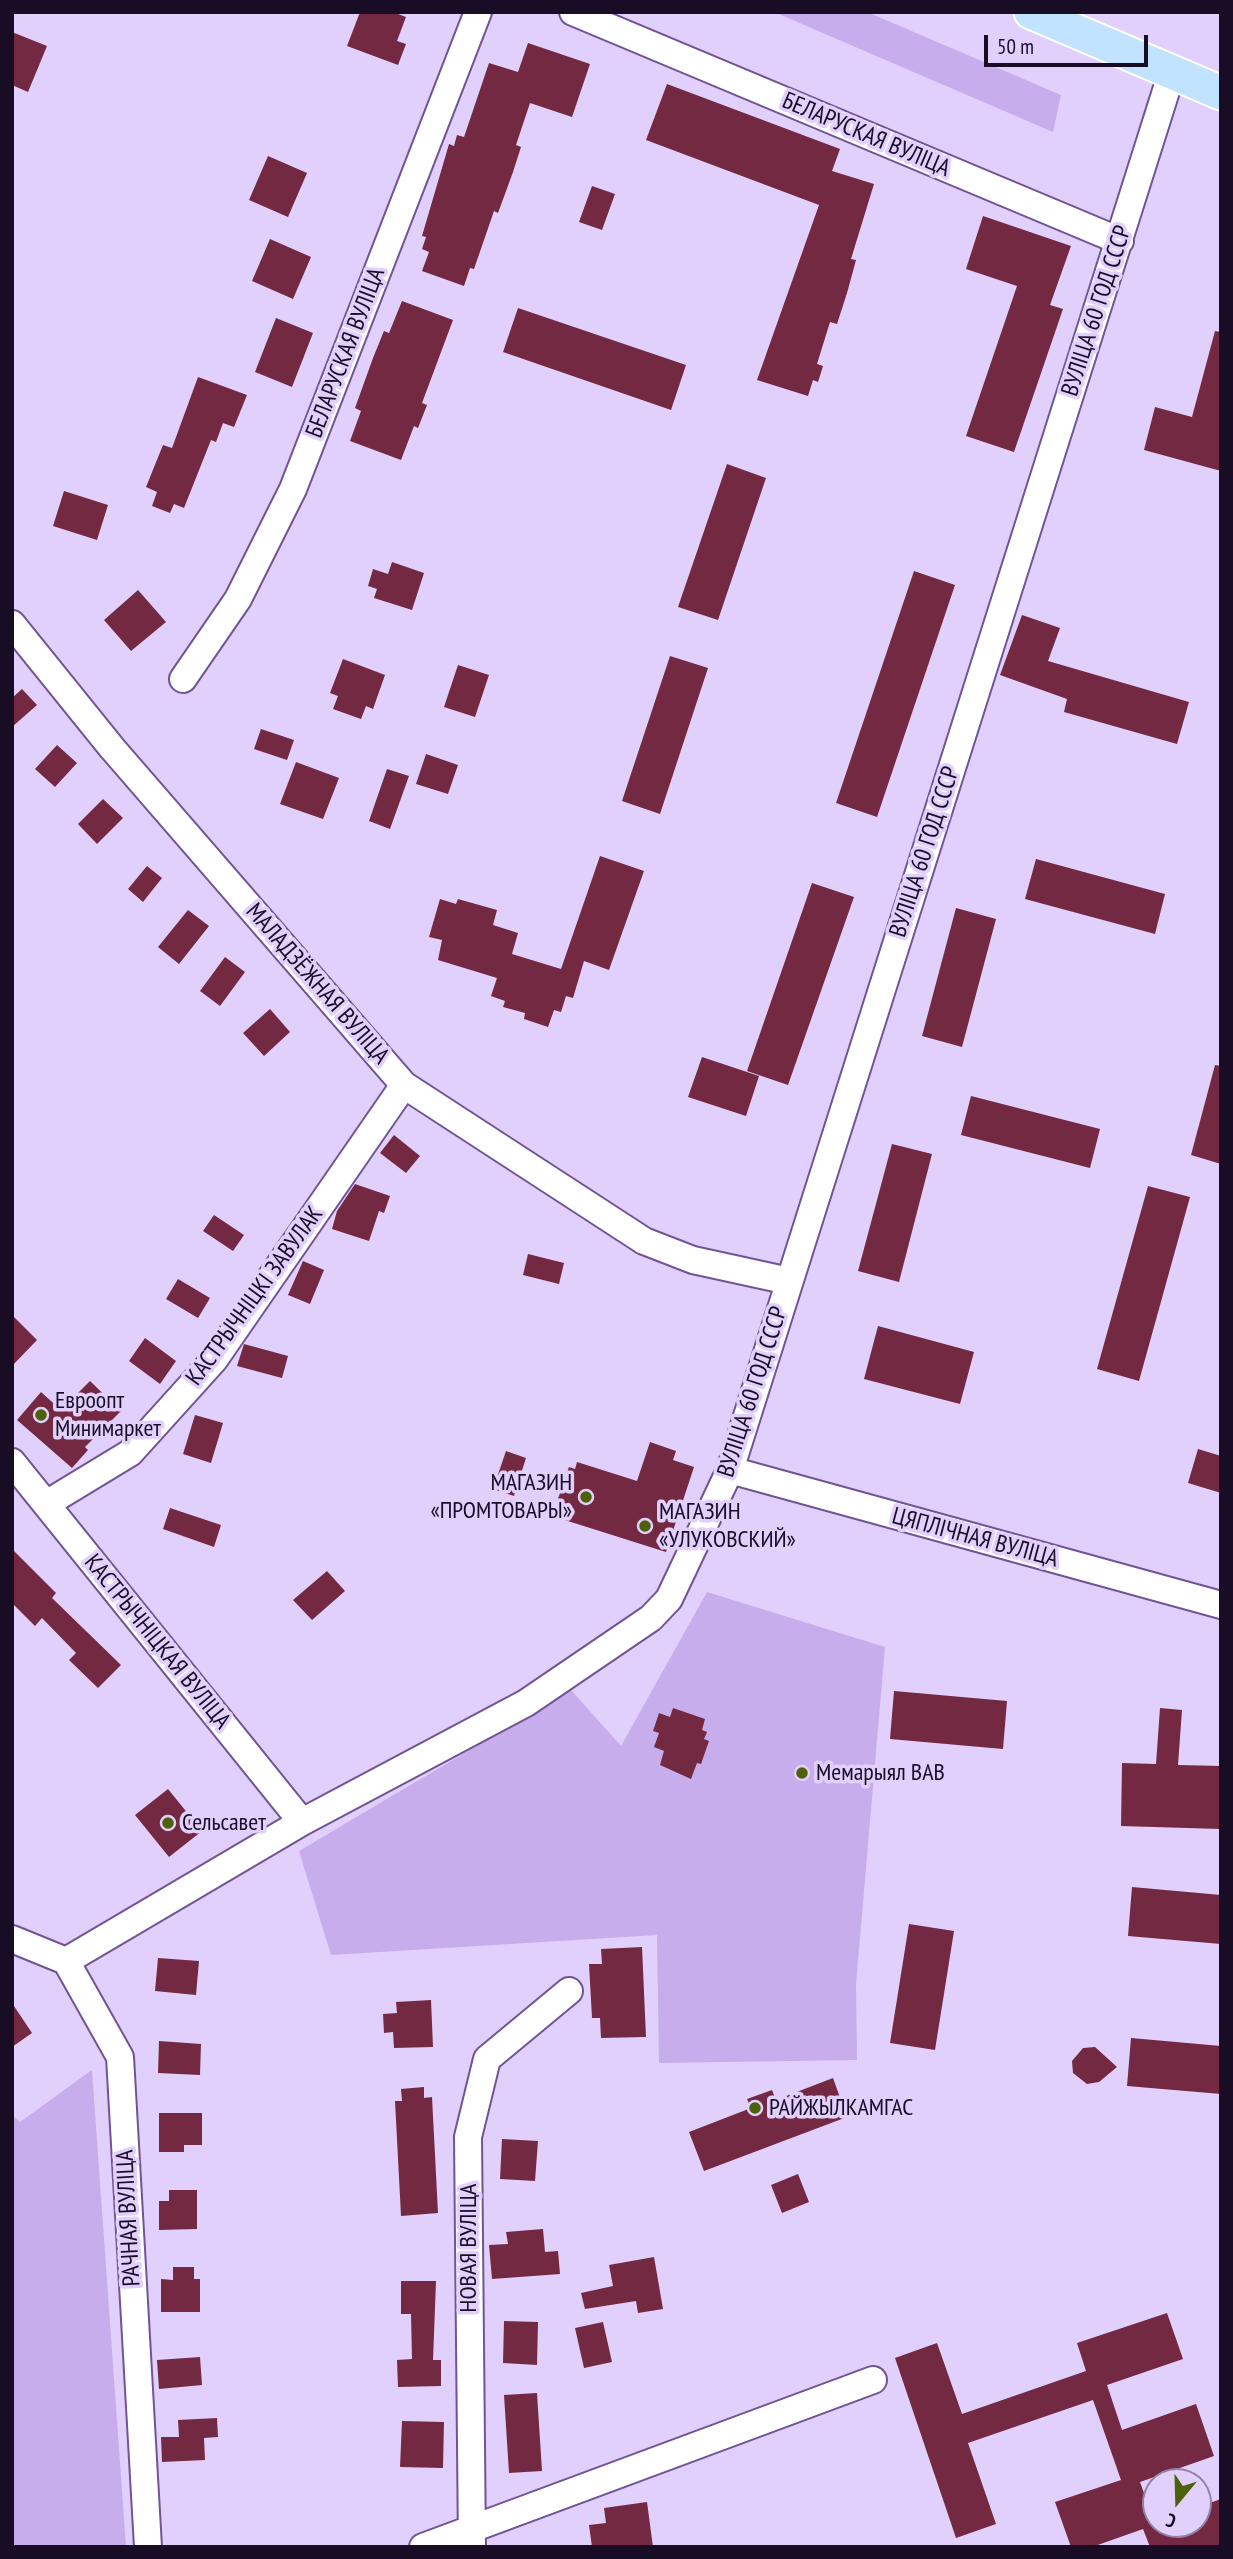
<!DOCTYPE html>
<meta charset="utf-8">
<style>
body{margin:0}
#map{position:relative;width:1233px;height:2559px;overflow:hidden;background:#e1d0fc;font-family:"PT Sans Narrow",sans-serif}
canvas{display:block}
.frame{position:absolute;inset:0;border:14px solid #190d26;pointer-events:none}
.north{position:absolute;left:1142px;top:2468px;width:70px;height:70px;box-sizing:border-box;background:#e1d0fc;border:2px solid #9182a6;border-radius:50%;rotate:199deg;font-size:19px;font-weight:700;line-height:28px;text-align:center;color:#190d26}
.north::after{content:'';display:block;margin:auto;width:24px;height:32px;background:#4c6109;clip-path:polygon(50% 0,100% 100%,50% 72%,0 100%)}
.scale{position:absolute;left:984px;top:35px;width:164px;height:32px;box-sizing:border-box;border:4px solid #190d26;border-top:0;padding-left:9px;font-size:21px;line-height:24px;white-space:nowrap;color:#190d26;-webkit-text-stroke:5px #e1d0fc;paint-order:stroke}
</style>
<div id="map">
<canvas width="1233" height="2559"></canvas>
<div class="frame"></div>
<div class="north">С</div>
<div class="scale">50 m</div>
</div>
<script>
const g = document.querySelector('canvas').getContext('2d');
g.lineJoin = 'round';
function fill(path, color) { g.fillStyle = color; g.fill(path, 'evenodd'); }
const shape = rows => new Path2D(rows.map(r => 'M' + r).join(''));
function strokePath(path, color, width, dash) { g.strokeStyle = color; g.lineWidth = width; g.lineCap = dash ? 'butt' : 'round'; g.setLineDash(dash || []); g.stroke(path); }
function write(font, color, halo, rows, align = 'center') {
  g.font = font + ' "PT Sans Narrow",sans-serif'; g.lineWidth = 7; g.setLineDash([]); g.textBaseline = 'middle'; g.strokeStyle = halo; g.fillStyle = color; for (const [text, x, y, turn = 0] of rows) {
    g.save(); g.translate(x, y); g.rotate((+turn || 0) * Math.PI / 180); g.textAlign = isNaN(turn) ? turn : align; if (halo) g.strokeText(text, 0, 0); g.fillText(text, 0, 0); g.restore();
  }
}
fill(shape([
 [774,12,867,12,1061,95,1053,132],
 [707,1592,885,1647,856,1984,857,2060,659,2063,657,1935,331,1955,299,1851,571,1690,621,1746],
 [92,2070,126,2547,12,2547,12,2115,20,2122]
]), '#c7adeb');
fill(shape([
 [360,12,393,12,406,17,397,41,406,44,398,65,347,46],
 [12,32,47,46,28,92,12,85],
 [528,43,590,64,572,117,530,103,516,145,521,147,513,172,498,213,494,211,474,269,470,268,464,286,422,271,429,252,422,249,426,237,422,236,449,144,454,146,457,135,464,137,489,63,518,72],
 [667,84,840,149,832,171,874,184,851,259,856,260,847,293,837,324,830,322,817,364,823,366,818,382,813,380,808,396,757,380,819,205,646,140],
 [268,156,307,173,288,217,249,200],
 [592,186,615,194,602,230,579,222],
 [983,216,1071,246,1050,305,1063,309,1014,452,966,436,1017,286,966,269],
 [270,239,311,257,293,299,252,281],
 [402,301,453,320,422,403,427,405,418,428,414,426,401,460,350,441,361,411,355,408,373,358,384,331,389,333],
 [518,308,686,365,671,410,503,352],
 [276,318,313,333,292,387,255,372],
 [1215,331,1221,332,1221,471,1144,450,1155,407,1192,417],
 [198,377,247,395,234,427,223,423,216,442,211,440,184,508,174,504,170,513,152,506,157,492,146,487,163,445,172,448],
 [727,464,766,478,718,620,678,607],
 [64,491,108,505,97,540,53,526],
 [392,562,424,573,412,610,374,598,377,589,368,586,373,569,388,574],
 [914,571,955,585,877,817,836,803],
 [138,590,166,622,131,651,104,620],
 [1022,615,1060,628,1048,661,1189,702,1177,744,1064,712,1067,699,1000,675],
 [670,656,708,668,660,814,622,801],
 [343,659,385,675,373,709,366,706,361,719,333,709,338,696,330,693],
 [458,665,489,675,475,717,444,707],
 [22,689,37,705,12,727,12,698],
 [261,729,294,740,287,760,254,749],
 [57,745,77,763,55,787,35,769],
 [426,754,458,765,448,794,416,784],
 [296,762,339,778,323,819,280,804],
 [387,769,409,776,390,829,369,821],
 [103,799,123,818,97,844,78,824],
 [600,856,644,871,609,970,584,961,573,998,566,996,561,1012,554,1010,548,1027,524,1019,525,1013,503,1007,505,1001,491,996,497,978,438,960,442,940,429,937,440,899,456,904,458,899,497,910,493,925,518,933,512,954,561,969],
 [1036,859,1165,894,1155,934,1025,899],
 [147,866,162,878,143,902,128,889],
 [812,883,854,897,788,1085,747,1071],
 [956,908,996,919,962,1047,922,1036],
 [188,910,209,926,179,964,158,947],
 [225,957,245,972,220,1006,200,991],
 [270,1009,290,1032,264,1056,243,1033],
 [702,1057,759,1076,746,1116,688,1097],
 [1215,1065,1221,1066,1221,1164,1191,1155],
 [971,1096,1100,1129,1090,1168,961,1135],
 [394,1135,420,1156,406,1173,380,1153],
 [892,1144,932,1154,899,1282,858,1271],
 [355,1184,390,1196,384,1213,379,1211,369,1241,332,1229,337,1211],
 [1148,1186,1190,1197,1139,1381,1097,1369],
 [214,1215,244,1235,233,1251,203,1231],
 [528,1254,564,1263,559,1284,523,1275],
 [303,1261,324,1270,310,1304,288,1295],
 [178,1279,210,1298,198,1318,166,1299],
 [12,1315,37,1340,12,1366],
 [878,1326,974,1352,960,1404,864,1379],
 [145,1338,176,1361,160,1384,129,1361],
 [244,1344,288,1356,282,1378,237,1366],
 [90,1381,121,1411,85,1447,88,1450,72,1468,17,1420,41,1392,61,1410],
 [195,1415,223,1423,211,1463,183,1454],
 [650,1442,676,1451,673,1460,694,1467,666,1552,552,1516,569,1467,575,1469,577,1462,637,1481],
 [1198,1449,1221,1456,1221,1493,1188,1483],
 [506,1451,526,1458,514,1496,493,1489],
 [170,1508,221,1525,214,1547,163,1529],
 [12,1549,56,1593,52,1598,121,1665,98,1688,69,1660,76,1653,42,1618,35,1626,12,1603],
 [327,1571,345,1591,312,1620,293,1600],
 [894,1691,1007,1701,1003,1749,890,1739],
 [673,1708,705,1719,702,1730,707,1732,704,1739,709,1741,701,1764,697,1763,691,1779,660,1765,664,1751,654,1747,659,1733,653,1731,659,1713,670,1717],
 [1160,1708,1182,1710,1178,1765,1221,1766,1221,1829,1121,1826,1122,1763,1156,1764],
 [168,1789,202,1831,169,1857,135,1815],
 [1132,1887,1221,1895,1221,1944,1128,1936],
 [909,1924,954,1931,935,2050,890,2043],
 [642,1947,646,2037,601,2038,600,2018,592,2018,589,1964,602,1964,601,1949],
 [158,1958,199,1961,196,1995,155,1991],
 [431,2000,433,2047,394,2048,393,2032,384,2033,383,2014,397,2013,396,2002],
 [12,2003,32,2033,12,2047],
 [1131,2038,1221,2046,1221,2094,1127,2086],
 [159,2041,201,2044,200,2075,158,2073],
 [1095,2047,1117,2067,1099,2082,1087,2084,1073,2073,1072,2061,1083,2048],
 [833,2078,847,2117,704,2171,689,2132,751,2108,747,2099,772,2090,776,2100],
 [424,2087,424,2098,432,2097,438,2213,401,2216,395,2101,402,2101,401,2089],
 [159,2113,202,2113,202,2145,184,2145,184,2152,159,2152],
 [502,2139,538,2141,535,2181,500,2179],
 [798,2174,809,2202,782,2213,771,2185],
 [169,2190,197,2190,197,2229,159,2230,159,2201,169,2201],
 [543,2229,545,2252,558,2251,560,2274,492,2279,489,2245,508,2244,506,2232],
 [654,2257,663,2309,638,2313,636,2301,585,2309,581,2293,613,2286,609,2265],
 [173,2267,194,2267,194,2279,200,2279,200,2312,161,2312,161,2279,173,2280],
 [401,2281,436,2281,433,2360,441,2360,441,2386,398,2387,397,2360,412,2359,411,2314,401,2314],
 [1167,2313,1183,2359,1107,2385,1122,2430,1196,2404,1214,2456,1140,2482,1155,2524,1198,2524,1198,2507,1221,2499,1221,2547,1150,2547,1143,2529,1092,2547,1071,2547,1055,2502,1121,2480,1093,2400,968,2443,996,2524,956,2538,895,2358,937,2343,962,2414,1086,2371,1077,2343],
 [504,2321,538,2322,537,2365,503,2363],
 [603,2322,612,2362,584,2368,575,2328],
 [200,2357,202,2385,159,2389,157,2360],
 [537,2393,542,2471,509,2473,504,2395],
 [217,2418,218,2437,204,2438,205,2460,162,2462,161,2437,179,2437,178,2420],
 [402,2421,444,2422,443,2468,400,2467],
 [647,2502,653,2547,592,2547,589,2525,606,2523,604,2508]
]), '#732941');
const minor = shape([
 [573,12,1120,241],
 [12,624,112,748,404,1085,644,1241,693,1260,789,1281],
 [183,679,238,599,293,489,478,12],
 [12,1462,302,1822],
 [730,1470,1221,1605],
 [46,1504,130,1453,214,1360,404,1085],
 [12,1939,66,1961,120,2057,148,2547],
 [66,1961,302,1822,526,1703,651,1618,669,1599,730,1470,1172,72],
 [423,2547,873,2380],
 [472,2547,468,2137,487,2059,569,1991]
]);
const major = shape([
 [1031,12,1221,93]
]);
strokePath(minor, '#715495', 30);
strokePath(major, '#fff', 37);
strokePath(minor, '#fff', 26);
strokePath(major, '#c1e3fd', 33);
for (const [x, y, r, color] of [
 [41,1415,7,"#4c6109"],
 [586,1497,7,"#4c6109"],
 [645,1526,7,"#4c6109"],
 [802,1773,7,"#4c6109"],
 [168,1823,7,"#4c6109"],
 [755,2108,7,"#4c6109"]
]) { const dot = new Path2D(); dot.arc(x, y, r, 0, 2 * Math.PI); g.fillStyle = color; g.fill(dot); strokePath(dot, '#e1d0fc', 2.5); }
write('24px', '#190d26', '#e1d0fc', [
 ["БЕЛАРУСКАЯ ВУЛІЦА",866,135,23],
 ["ВУЛІЦА 60 ГОД СССР",1097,311,-72],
 ["БЕЛАРУСКАЯ ВУЛІЦА",346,353,-69],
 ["ВУЛІЦА 60 ГОД СССР",925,852,-72],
 ["МАЛАДЗЁЖНАЯ ВУЛІЦА",317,984,49],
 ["КАСТРЫЧНІЦКІ ЗАВУЛАК",255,1296,-54],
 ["ВУЛІЦА 60 ГОД СССР",753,1392,-72],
 ["ЦЯПЛІЧНАЯ ВУЛІЦА",975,1538,15],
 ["КАСТРЫЧНІЦКАЯ ВУЛІЦА",157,1642,51],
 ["РАЧНАЯ ВУЛІЦА",129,2218,-93],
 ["НОВАЯ ВУЛІЦА",469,2248,-90]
]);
write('24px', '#190d26', '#e1d0fc', [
 ["Евроопт",55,1401],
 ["Минимаркет",55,1429],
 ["МАГАЗИН",572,1483,"right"],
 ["«ПРОМТОВАРЫ»",572,1511,"right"],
 ["МАГАЗИН",659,1512],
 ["«УЛУКОВСКИЙ»",659,1540],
 ["Мемарыял ВАВ",816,1773],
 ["Сельсавет",182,1823],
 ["РАЙЖЫЛКАМГАС",769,2108]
], 'left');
</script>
